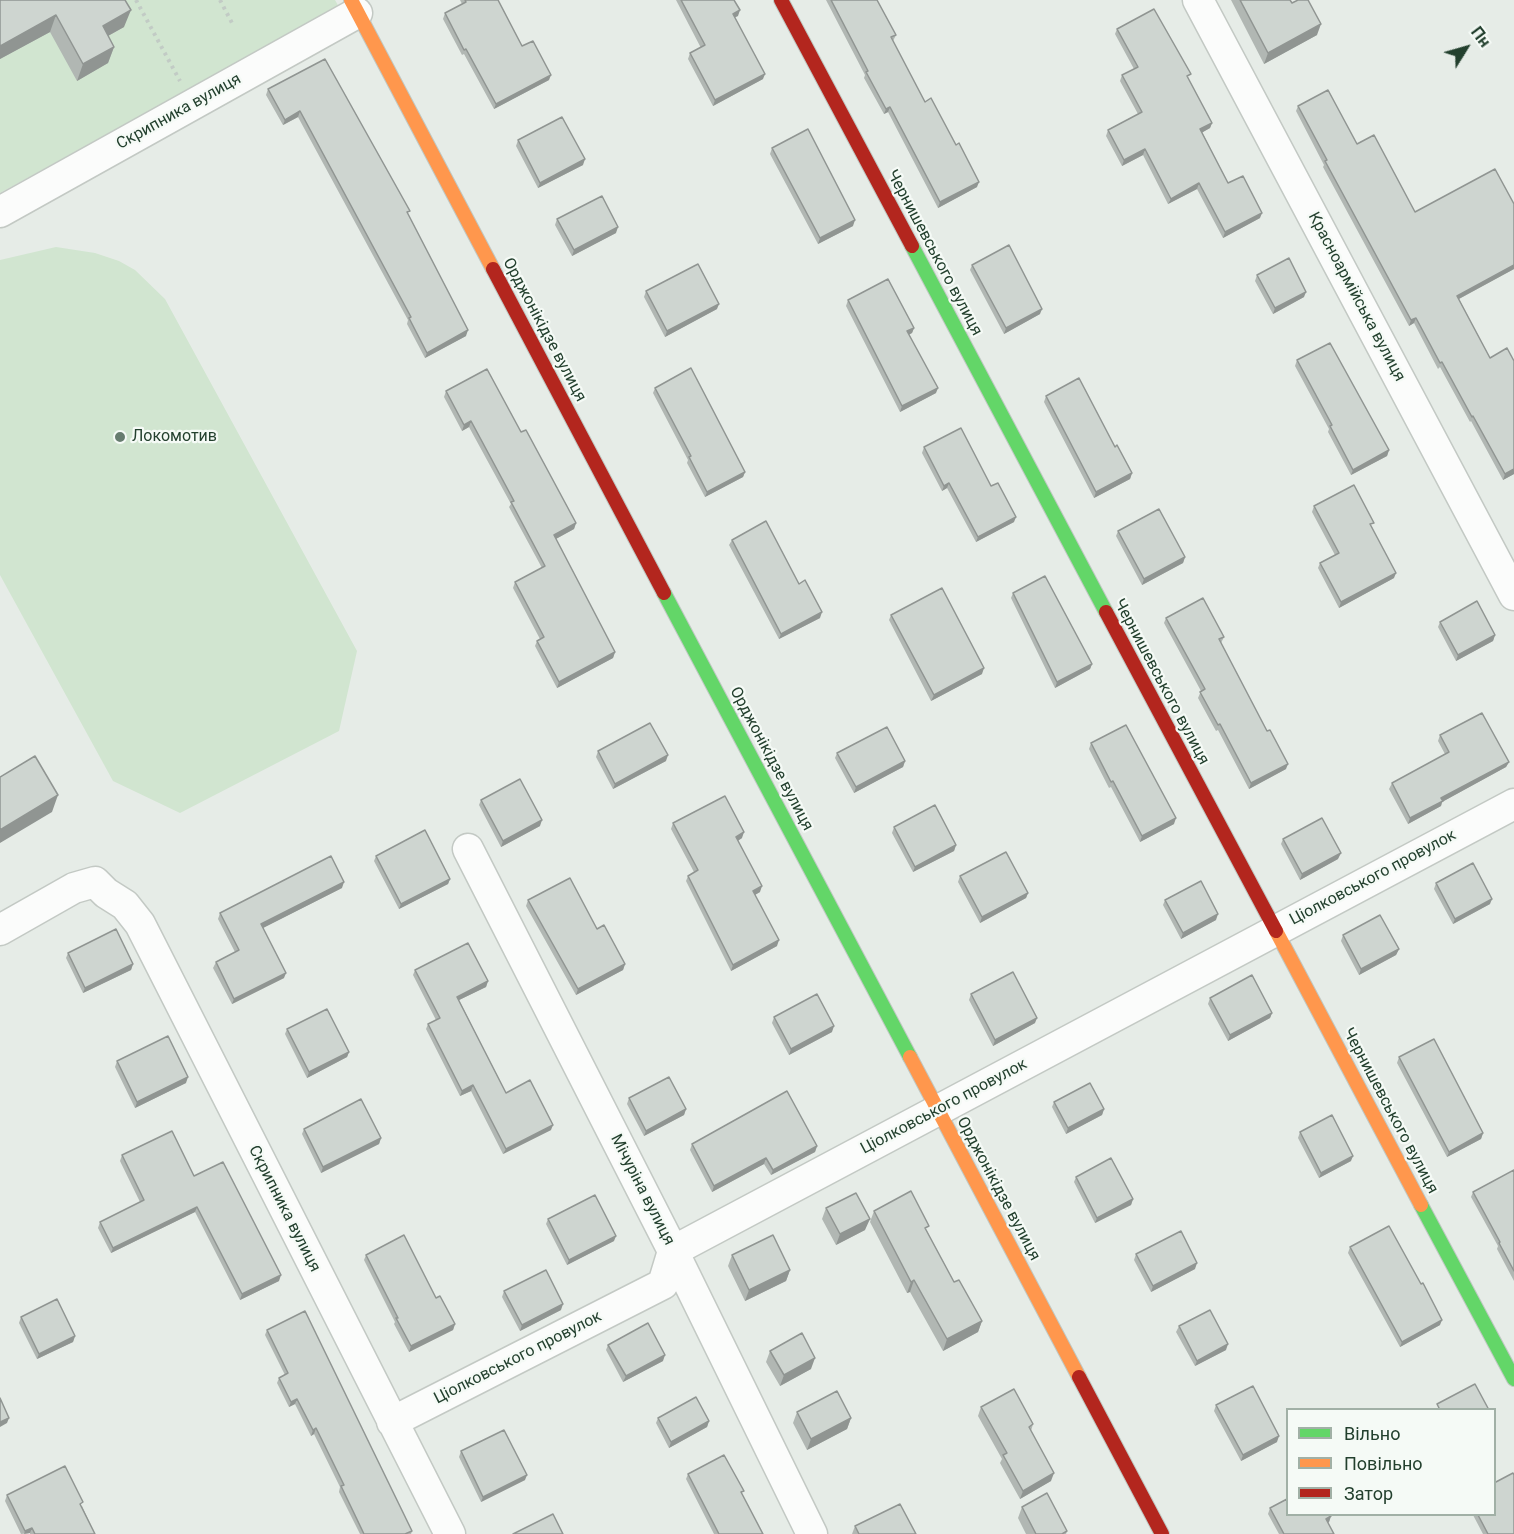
<!DOCTYPE html>
<meta charset="utf-8">
<style>
body{margin:0}
#map{position:relative;width:1514px;height:1534px;overflow:hidden;background:#e6ece7;font-family:Roboto,sans-serif}
canvas{display:block}
.legend{position:absolute;left:1286px;top:1408px;width:210px;height:108px;box-sizing:border-box;background:#f5faf6;border:2px solid #a1b0a6;margin:0;padding:8px 10px;list-style:none;font-size:18px;color:#23402e}
.legend li{display:flex;align-items:center;gap:12px;height:30px}
.legend b{width:30px;border:2px solid #a1b0a6}
.north{position:absolute;left:1436px;top:18px;width:60px;height:60px;-webkit-text-stroke:4px #f5faf6;paint-order:stroke;rotate:53deg;font-size:16px;font-weight:700;line-height:24px;text-align:center;color:#23402e}
.north::after{content:'';display:block;margin:auto;width:21px;height:27px;background:#23402e;clip-path:polygon(50% 0,100% 100%,50% 72%,0 100%)}
</style>
<div id="map">
<canvas width="1514" height="1534"></canvas>
<ul class="legend">
<li><b style="height:8px;background:#63d668"></b>Вільно</li>
<li><b style="height:8px;background:#ff974d"></b>Повільно</li>
<li><b style="height:8px;background:#b3261e"></b>Затор</li>
</ul>
<div class="north">Пн</div>
</div>
<script>
const g = document.querySelector('canvas').getContext('2d');
g.lineJoin = 'round';
function fill(path, color) { g.fillStyle = color; g.fill(path, 'evenodd'); }
const shape = rows => new Path2D(rows.map(r => 'M' + r).join(''));
function strokePath(path, color, width, dash) { g.strokeStyle = color; g.lineWidth = width; g.lineCap = dash ? 'butt' : 'round'; g.setLineDash(dash || []); g.stroke(path); }
function write(font, color, halo, rows, align = 'center') {
  g.font = font + ' Roboto,sans-serif'; g.lineWidth = 4.5; g.setLineDash([]); g.textBaseline = 'middle'; g.strokeStyle = halo; g.fillStyle = color; for (const [text, x, y, turn = 0] of rows) {
    g.save(); g.translate(x, y); g.rotate((+turn || 0) * Math.PI / 180); g.textAlign = isNaN(turn) ? turn : align; if (halo) g.strokeText(text, 0, 0); g.fillText(text, 0, 0); g.restore();
  }
}
fill(shape([
 [0,0,335,0,339,7,0,193],
 [56,247,95,253,119,261,135,270,165,299,357,651,339,731,180,813,113,781,0,575,0,260]
]), '#d1e5d0');
const street = shape([
 [1198,0,1514,595],
 [0,212,357,13],
 [468,849,673,1251,812,1534],
 [0,930,74,888,95,882,106,893,125,905,140,924,450,1534],
 [392,1422,663,1284,673,1251,1514,804]
]);
const fast = shape([
 [912,246,1106,612],
 [664,593,910,1057],
 [1421,1205,1514,1379]
]);
const slow = shape([
 [351,0,493,269],
 [1276,931,1421,1205],
 [910,1057,1079,1377]
]);
const jam = shape([
 [781,0,912,246],
 [493,269,664,593],
 [1106,612,1276,931],
 [1079,1377,1162,1534]
]);
strokePath(street, '#c3c9c4', 33);
strokePath(fast, '#c0c8c3', 16);
strokePath(slow, '#c0c8c3', 16);
strokePath(jam, '#c0c8c3', 16);
strokePath(shape([
 [136,0,180,81],
 [220,0,232,23]
]), '#c2cbc5', 4, [3, 4.5]);
strokePath(street, '#fbfcfb', 30);
strokePath(fast, '#63d668', 14);
strokePath(slow, '#ff974d', 14);
strokePath(jam, '#b3261e', 14);
fill(shape([
 [0,0,124,27,108,36,114,47,108,63,77,81,50,32,0,59],
 [460,0,498,0,522,46,549,80,494,109,464,54,462,55,443,19,445,13,462,4],
 [676,0,734,0,738,16,735,17,763,79,713,106,688,59,690,53,701,48],
 [826,0,877,0,896,35,893,41,925,102,977,187,938,208,888,112,884,114,864,78,865,75],
 [1231,0,1290,0,1317,35,1264,64],
 [1117,29,1189,80,1212,123,1210,128,1202,132,1228,183,1260,218,1223,238,1197,189,1168,204,1143,155,1122,166,1106,136,1108,130,1138,114,1120,81,1122,75,1134,69,1115,34],
 [325,59,408,215,466,336,425,358,407,324,408,320,298,117,283,125,266,95,268,89],
 [1298,106,1357,144,1415,212,1514,204,1514,269,1459,299,1490,358,1514,361,1514,474,1503,480,1471,421,1470,422,1440,367,1438,369,1414,323,1409,326,1323,167,1324,165,1296,111],
 [518,140,583,165,538,188,516,146],
 [772,148,853,226,818,244,770,154],
 [557,219,616,233,572,256,555,225],
 [972,265,1040,314,1004,334,970,270],
 [1257,275,1304,297,1273,314,1255,281],
 [646,291,717,309,665,337,644,297],
 [848,300,914,328,912,333,909,334,936,393,900,412,846,306],
 [1297,360,1389,450,1387,456,1351,475,1328,432,1329,429,1295,366],
 [655,388,745,472,743,477,705,497,687,463,688,460,653,393],
 [446,391,521,432,576,523,574,529,556,539,615,652,613,658,557,688,535,646,537,641,540,639,513,588,515,582,542,568,509,507,511,504,469,427,462,431,444,397],
 [1046,396,1115,447,1132,473,1130,479,1094,498,1044,402],
 [924,447,1014,522,976,542,947,488,942,491,922,453],
 [1314,506,1372,527,1394,578,1339,608,1318,568,1320,563,1335,555,1312,512],
 [1118,531,1185,557,1183,563,1142,585,1116,536],
 [732,540,799,584,820,618,779,639,729,545],
 [1013,593,1092,664,1090,669,1055,688,1011,598],
 [891,615,982,674,931,701,889,620],
 [1166,618,1224,637,1221,643,1286,769,1249,789,1218,730,1216,731,1198,698,1201,691,1164,623],
 [1440,622,1495,635,1493,641,1456,661,1438,627],
 [1440,735,1509,762,1506,767,1442,802,1441,806,1408,824,1389,789,1392,783,1445,754,1438,741],
 [1091,743,1174,824,1140,842,1111,787,1109,788,1089,749],
 [598,751,666,761,613,789,596,757],
 [837,753,905,761,903,767,854,793,835,758],
 [481,800,540,826,501,847,479,805],
 [673,823,742,838,738,841,760,892,755,895,777,946,731,971,686,881,688,876,694,872,671,829],
 [894,827,956,845,954,851,913,872,892,833],
 [1283,839,1338,859,1300,880,1281,844],
 [376,856,450,879,448,884,399,909,374,861],
 [960,876,1028,893,1026,898,980,923,958,882],
 [1436,883,1490,904,1453,924,1434,889],
 [342,888,263,928,284,978,232,1004,213,968,216,962,235,952,218,919,220,913],
 [528,900,597,929,625,964,623,970,576,995,526,906],
 [1165,900,1216,920,1181,939,1163,905],
 [1343,935,1399,949,1396,955,1359,975,1341,941],
 [68,953,133,964,131,970,83,993,66,958],
 [415,970,488,981,486,987,459,1000,506,1093,551,1130,503,1154,471,1091,460,1096,426,1029,428,1024,436,1020,413,975],
 [971,994,1035,1023,993,1046,969,1000],
 [1210,998,1272,1013,1270,1018,1228,1041,1208,1004],
 [774,1017,832,1032,789,1055,772,1023],
 [287,1029,349,1052,347,1057,307,1078,285,1034],
 [1399,1057,1483,1133,1481,1139,1447,1157,1397,1063],
 [117,1061,186,1083,135,1108,115,1067],
 [629,1098,686,1109,684,1115,644,1136,627,1104],
 [1054,1102,1104,1109,1102,1115,1066,1134,1052,1107],
 [304,1129,381,1138,379,1144,321,1173,302,1134],
 [1300,1132,1351,1161,1319,1178,1298,1138],
 [692,1144,817,1146,815,1152,771,1175,764,1164,712,1192,690,1150],
 [122,1155,194,1176,279,1281,240,1300,195,1212,111,1253,98,1228,100,1222,140,1202,120,1161],
 [1514,1170,1514,1281,1497,1249,1498,1246,1471,1197,1473,1192],
 [1076,1177,1133,1199,1131,1205,1095,1223,1074,1182],
 [826,1208,865,1230,836,1245,822,1219],
 [874,1211,927,1231,954,1282,982,1321,978,1332,943,1351,910,1292,907,1293,870,1222],
 [548,1219,614,1241,567,1265,546,1224],
 [1350,1247,1440,1325,1400,1347,1348,1253],
 [1136,1254,1195,1269,1151,1292,1134,1260],
 [366,1255,436,1298,455,1324,453,1330,409,1352,394,1324,395,1322,364,1260],
 [732,1255,790,1270,786,1281,745,1301,728,1266],
 [504,1291,561,1310,520,1331,502,1297],
 [21,1317,75,1336,73,1342,37,1359,19,1323],
 [1179,1326,1226,1350,1195,1366,1176,1332],
 [267,1330,412,1531,411,1534,360,1534,339,1492,340,1487,314,1434,311,1436,295,1404,289,1407,277,1383,279,1378,285,1375,265,1335],
 [608,1345,663,1361,623,1382,606,1350],
 [770,1351,811,1369,780,1386,766,1362],
 [1216,1405,1277,1442,1241,1461,1214,1411],
 [981,1407,1033,1424,1031,1431,1051,1481,1020,1499,1000,1463,1002,1459,978,1416],
 [797,1412,851,1418,847,1429,807,1450,793,1423],
 [658,1418,709,1421,707,1427,669,1448,656,1423],
 [461,1451,525,1480,481,1502,459,1457],
 [688,1474,742,1496,763,1534,714,1534,686,1479],
 [7,1495,82,1506,95,1534,30,1534,30,1533,21,1534,5,1501],
 [1022,1507,1067,1531,1066,1534,1026,1534,1018,1518],
 [1270,1508,1331,1516,1329,1522,1328,1523,1334,1534,1279,1534,1268,1514],
 [1473,1515,1494,1515,1514,1534,1483,1534],
 [855,1526,916,1534,852,1534]
]), '#b1b7b3');
fill(shape([
 [131,10,124,27,97,42,103,26],
 [740,10,738,16,731,19,733,14],
 [56,15,50,32,0,59,0,46],
 [1321,24,1317,35,1264,64,1268,53],
 [114,47,108,63,77,81,83,64],
 [765,74,763,79,713,106,715,100],
 [551,75,549,80,494,109,496,104],
 [890,107,888,112,884,114,886,109],
 [300,111,298,117,283,125,285,120],
 [1212,123,1210,128,1198,135,1200,129],
 [1145,149,1143,155,1122,166,1124,160],
 [585,159,583,165,538,188,540,183],
 [979,182,977,187,938,208,940,202],
 [1199,183,1197,189,1168,204,1171,199],
 [1262,213,1260,218,1223,238,1225,232],
 [855,220,853,226,818,244,820,238],
 [618,227,616,233,572,256,574,250],
 [1514,265,1514,269,1455,301,1457,296],
 [1306,292,1304,297,1273,314,1275,308],
 [719,304,717,309,665,337,667,331],
 [1042,309,1040,314,1004,334,1006,328],
 [1416,318,1414,323,1409,326,1411,320],
 [914,328,912,333,905,337,907,331],
 [468,330,466,336,425,358,427,353],
 [938,388,936,393,900,412,902,406],
 [471,421,469,427,462,431,464,425],
 [1389,450,1387,456,1351,475,1353,470],
 [1514,469,1514,474,1503,480,1505,474],
 [745,472,743,477,705,497,707,492],
 [1132,473,1130,479,1094,498,1096,492],
 [949,483,947,488,942,491,944,486],
 [1016,517,1014,522,976,542,978,537],
 [576,523,574,529,552,541,554,535],
 [1185,557,1183,563,1142,585,1144,579],
 [1396,573,1394,578,1339,608,1341,602],
 [822,612,820,618,779,639,781,634],
 [1495,635,1493,641,1456,661,1458,655],
 [615,652,613,658,557,688,559,682],
 [1092,664,1090,669,1055,688,1057,682],
 [984,668,982,674,931,701,934,695],
 [668,755,666,761,613,789,615,784],
 [905,761,903,767,854,793,856,787],
 [1509,762,1506,767,1442,802,1441,806,1408,824,1410,818,1441,798],
 [1288,764,1286,769,1249,789,1251,783],
 [58,795,52,812,0,843,0,830],
 [1176,818,1174,824,1140,842,1142,836],
 [542,820,540,826,501,847,503,841],
 [744,832,742,838,734,843,736,837],
 [956,845,954,851,913,872,915,867],
 [1341,853,1338,859,1300,880,1302,874],
 [450,879,448,884,399,909,401,904],
 [344,882,342,888,259,930,261,924],
 [762,886,760,892,751,897,753,891],
 [1028,893,1026,898,980,923,982,917],
 [1492,899,1490,904,1453,924,1455,919],
 [1218,914,1216,920,1181,939,1183,933],
 [779,940,777,946,731,971,733,965],
 [1399,949,1396,955,1359,975,1361,969],
 [133,964,131,970,83,993,85,988],
 [625,964,623,970,576,995,578,989],
 [286,973,284,978,232,1004,234,999],
 [488,981,486,987,455,1002,457,997],
 [1272,1013,1270,1018,1228,1041,1230,1035],
 [1037,1018,1035,1023,993,1046,995,1040],
 [834,1026,832,1032,789,1055,791,1049],
 [349,1052,347,1057,307,1078,309,1072],
 [188,1077,186,1083,135,1108,137,1102],
 [473,1085,471,1091,460,1096,462,1091],
 [686,1109,684,1115,644,1136,646,1131],
 [1104,1109,1102,1115,1066,1134,1068,1128],
 [553,1125,551,1130,503,1154,506,1149],
 [1483,1133,1481,1139,1447,1157,1449,1152],
 [381,1138,379,1144,321,1173,323,1167],
 [817,1146,815,1152,771,1175,773,1170],
 [1353,1156,1351,1161,1319,1178,1321,1173],
 [766,1158,764,1164,712,1192,714,1186],
 [1133,1199,1131,1205,1095,1223,1097,1218],
 [197,1207,195,1212,111,1253,113,1248],
 [870,1219,865,1230,836,1245,840,1234],
 [616,1236,614,1241,567,1265,569,1260],
 [1197,1263,1195,1269,1151,1292,1153,1286],
 [790,1270,786,1281,745,1301,749,1290],
 [281,1275,279,1281,240,1300,242,1294],
 [914,1280,910,1292,907,1293,911,1282],
 [563,1304,561,1310,520,1331,522,1325],
 [1442,1320,1440,1325,1400,1347,1402,1342],
 [982,1321,978,1332,943,1351,947,1339],
 [455,1324,453,1330,409,1352,411,1346],
 [75,1336,73,1342,37,1359,39,1354],
 [1228,1344,1226,1350,1195,1366,1197,1361],
 [665,1355,663,1361,623,1382,626,1376],
 [815,1358,811,1369,780,1386,784,1375],
 [297,1399,295,1404,289,1407,291,1402],
 [9,1418,7,1423,0,1427,0,1422],
 [851,1418,847,1429,807,1450,811,1439],
 [709,1421,707,1427,669,1448,671,1442],
 [316,1428,314,1434,311,1436,313,1430],
 [1279,1436,1277,1442,1241,1461,1243,1455],
 [1054,1473,1051,1481,1020,1499,1023,1491],
 [527,1475,525,1480,481,1502,483,1497],
 [1331,1516,1329,1522,1324,1525,1326,1519],
 [32,1528,30,1533,24,1534,25,1531]
]), '#909592');
const building = shape([
 [0,0,125,0,131,10,103,26,114,47,83,64,56,15,0,46,0,0],
 [465,0,498,0,522,46,533,41,551,75,496,104,466,49,464,50,445,13,466,2,465,0],
 [681,0,734,0,740,10,733,14,765,74,715,100,690,53,705,45,681,0],
 [831,0,877,0,896,35,891,37,925,102,931,98,956,145,959,143,979,182,940,202,890,107,886,109,866,72,868,71,831,0],
 [1240,0,1290,0,1292,3,1298,0,1308,0,1321,24,1268,53,1240,0],
 [1154,9,1191,74,1187,76,1212,123,1200,129,1228,183,1243,176,1262,213,1225,232,1199,183,1171,199,1145,149,1124,160,1108,130,1142,112,1122,75,1138,67,1117,29,1154,9],
 [325,59,410,211,407,212,468,330,427,353,409,318,411,317,300,111,285,120,268,89,325,59],
 [1328,90,1357,144,1374,135,1415,212,1495,169,1514,204,1514,265,1457,296,1490,358,1507,348,1514,361,1514,469,1505,474,1473,416,1472,417,1442,362,1440,363,1416,318,1411,320,1325,161,1327,160,1298,106,1328,90],
 [562,117,585,159,540,183,518,140,562,117],
 [808,129,855,220,820,238,772,148,808,129],
 [602,196,618,227,574,250,557,219,602,196],
 [1009,245,1042,309,1006,328,972,265,1009,245],
 [1289,258,1306,292,1275,308,1257,275,1289,258],
 [698,264,719,304,667,331,646,291,698,264],
 [888,279,914,328,907,331,938,388,902,406,848,300,888,279],
 [1330,343,1389,450,1353,470,1330,426,1332,425,1297,360,1330,343],
 [691,368,745,472,707,492,689,457,691,456,655,388,691,368],
 [487,369,521,432,526,430,576,523,554,535,615,652,559,682,537,641,544,637,515,582,545,566,511,502,514,501,471,421,464,425,446,391,487,369],
 [1079,378,1115,447,1117,445,1132,473,1096,492,1046,396,1079,378],
 [961,428,991,486,998,483,1016,517,978,537,949,483,944,486,924,447,961,428],
 [1354,485,1374,523,1370,524,1396,573,1341,602,1320,563,1339,553,1314,506,1354,485],
 [1159,509,1185,557,1144,579,1118,531,1159,509],
 [766,521,799,584,805,580,822,612,781,634,732,540,766,521],
 [1045,576,1092,664,1057,682,1013,593,1045,576],
 [942,588,984,668,934,695,891,615,942,588],
 [1203,598,1224,637,1219,639,1267,731,1270,730,1288,764,1251,783,1220,724,1218,725,1200,692,1205,689,1166,618,1203,598],
 [1477,601,1495,635,1458,655,1440,622,1477,601],
 [1482,713,1509,762,1441,798,1443,801,1410,818,1392,783,1449,752,1440,735,1482,713],
 [650,723,668,755,615,784,598,751,650,723],
 [1126,725,1176,818,1142,836,1113,781,1111,782,1091,743,1126,725],
 [887,727,905,761,856,787,837,753,887,727],
 [35,756,58,795,0,830,0,777,35,756],
 [520,779,542,820,503,841,481,800,520,779],
 [725,796,744,832,736,837,762,886,753,891,779,940,733,965,688,876,698,870,673,823,725,796],
 [935,805,956,845,915,867,894,827,935,805],
 [1322,818,1341,853,1302,874,1283,839,1322,818],
 [425,830,450,879,401,904,376,856,425,830],
 [1006,852,1028,893,982,917,960,876,1006,852],
 [331,856,344,882,261,924,286,973,234,999,216,962,239,950,220,913,331,856],
 [1473,863,1492,899,1455,919,1436,883,1473,863],
 [570,878,597,929,604,925,625,964,578,989,528,900,570,878],
 [1201,881,1218,914,1183,933,1165,900,1201,881],
 [1380,915,1399,949,1361,969,1343,935,1380,915],
 [116,929,133,964,85,988,68,953,116,929],
 [468,943,488,981,457,997,506,1093,530,1080,553,1125,506,1149,473,1085,462,1091,428,1024,440,1018,415,970,468,943],
 [1013,972,1037,1018,995,1040,971,994,1013,972],
 [1252,975,1272,1013,1230,1035,1210,998,1252,975],
 [817,994,834,1026,791,1049,774,1017,817,994],
 [327,1009,349,1052,309,1072,287,1029,327,1009],
 [168,1036,188,1077,137,1102,117,1061,168,1036],
 [1434,1039,1483,1133,1449,1152,1399,1057,1434,1039],
 [669,1077,686,1109,646,1131,629,1098,669,1077],
 [1090,1083,1104,1109,1068,1128,1054,1102,1090,1083],
 [787,1091,817,1146,773,1170,766,1158,714,1186,692,1144,787,1091],
 [361,1099,381,1138,323,1167,304,1129,361,1099],
 [1332,1115,1353,1156,1321,1173,1300,1132,1332,1115],
 [172,1131,194,1176,223,1162,281,1275,242,1294,197,1207,113,1248,100,1222,144,1200,122,1155,172,1131],
 [1111,1158,1133,1199,1097,1218,1076,1177,1111,1158],
 [1514,1170,1514,1271,1499,1243,1500,1242,1473,1192,1514,1170],
 [911,1191,929,1226,925,1228,954,1282,959,1280,982,1321,947,1339,914,1280,911,1282,874,1211,911,1191],
 [856,1193,870,1219,840,1234,826,1208,856,1193],
 [595,1195,616,1236,569,1260,548,1219,595,1195],
 [1389,1226,1421,1284,1423,1283,1442,1320,1402,1342,1350,1247,1389,1226],
 [1181,1231,1197,1263,1153,1286,1136,1254,1181,1231],
 [404,1235,436,1298,440,1296,455,1324,411,1346,396,1318,398,1318,366,1255,404,1235],
 [773,1235,790,1270,749,1290,732,1255,773,1235],
 [546,1270,563,1304,522,1325,504,1291,546,1270],
 [57,1299,75,1336,39,1354,21,1317,57,1299],
 [1210,1310,1228,1344,1197,1361,1179,1326,1210,1310],
 [305,1311,412,1531,405,1534,364,1534,341,1486,344,1485,316,1428,313,1430,297,1399,291,1402,279,1378,288,1373,267,1330,305,1311],
 [648,1323,665,1355,626,1376,608,1345,648,1323],
 [802,1333,815,1358,784,1375,770,1351,802,1333],
 [1475,1384,1489,1410,1440,1410,1437,1404,1475,1384],
 [1253,1386,1279,1436,1243,1455,1216,1405,1253,1386],
 [1014,1389,1033,1424,1029,1427,1054,1473,1023,1491,1003,1455,1007,1453,981,1407,1014,1389],
 [837,1391,851,1418,811,1439,797,1412,837,1391],
 [696,1397,709,1421,671,1442,658,1418,696,1397],
 [0,1398,9,1418,0,1422,0,1398],
 [504,1430,527,1475,483,1497,461,1451,504,1430],
 [724,1455,744,1491,741,1492,763,1534,719,1534,688,1474,724,1455],
 [65,1466,83,1502,80,1504,95,1534,35,1534,32,1528,25,1531,7,1495,65,1466],
 [1513,1473,1514,1475,1514,1534,1488,1534,1478,1515,1494,1515,1494,1483,1513,1473],
 [1047,1493,1067,1531,1062,1534,1036,1534,1022,1507,1047,1493],
 [1287,1499,1287,1515,1330,1515,1331,1516,1326,1519,1334,1534,1284,1534,1270,1508,1287,1499],
 [900,1504,916,1534,859,1534,855,1526,900,1504],
 [553,1514,563,1534,513,1534,553,1514]
]);
fill(building, '#ced5d0');
strokePath(building, '#909592', 1.5);
for (const [x, y, r, color] of [
 [120,437,6,"#677c6f"]
]) { const dot = new Path2D(); dot.arc(x, y, r, 0, 2 * Math.PI); g.fillStyle = color; g.fill(dot); strokePath(dot, '#f5faf6', 2); }
write('16px', '#23402e', '#f5faf6', [
 ["Скрипника вулиця",179,112,-29],
 ["Чернишевського вулиця",934,253,62],
 ["Красноармійська вулиця",1356,297,62],
 ["Орджонікідзе вулиця",544,330,62],
 ["Чернишевського вулиця",1161,682,62],
 ["Орджонікідзе вулиця",771,759,62],
 ["Ціолковського провулок",1373,878,-28],
 ["Ціолковського провулок",944,1107,-28],
 ["Чернишевського вулиця",1390,1111,62],
 ["Орджонікідзе вулиця",998,1189,62],
 ["Мічуріна вулиця",642,1190,63],
 ["Скрипника вулиця",284,1209,63],
 ["Ціолковського провулок",518,1358,-27]
]);
write('16px', '#23402e', '#f5faf6', [
 ["Локомотив",132,437]
], 'left');
</script>
